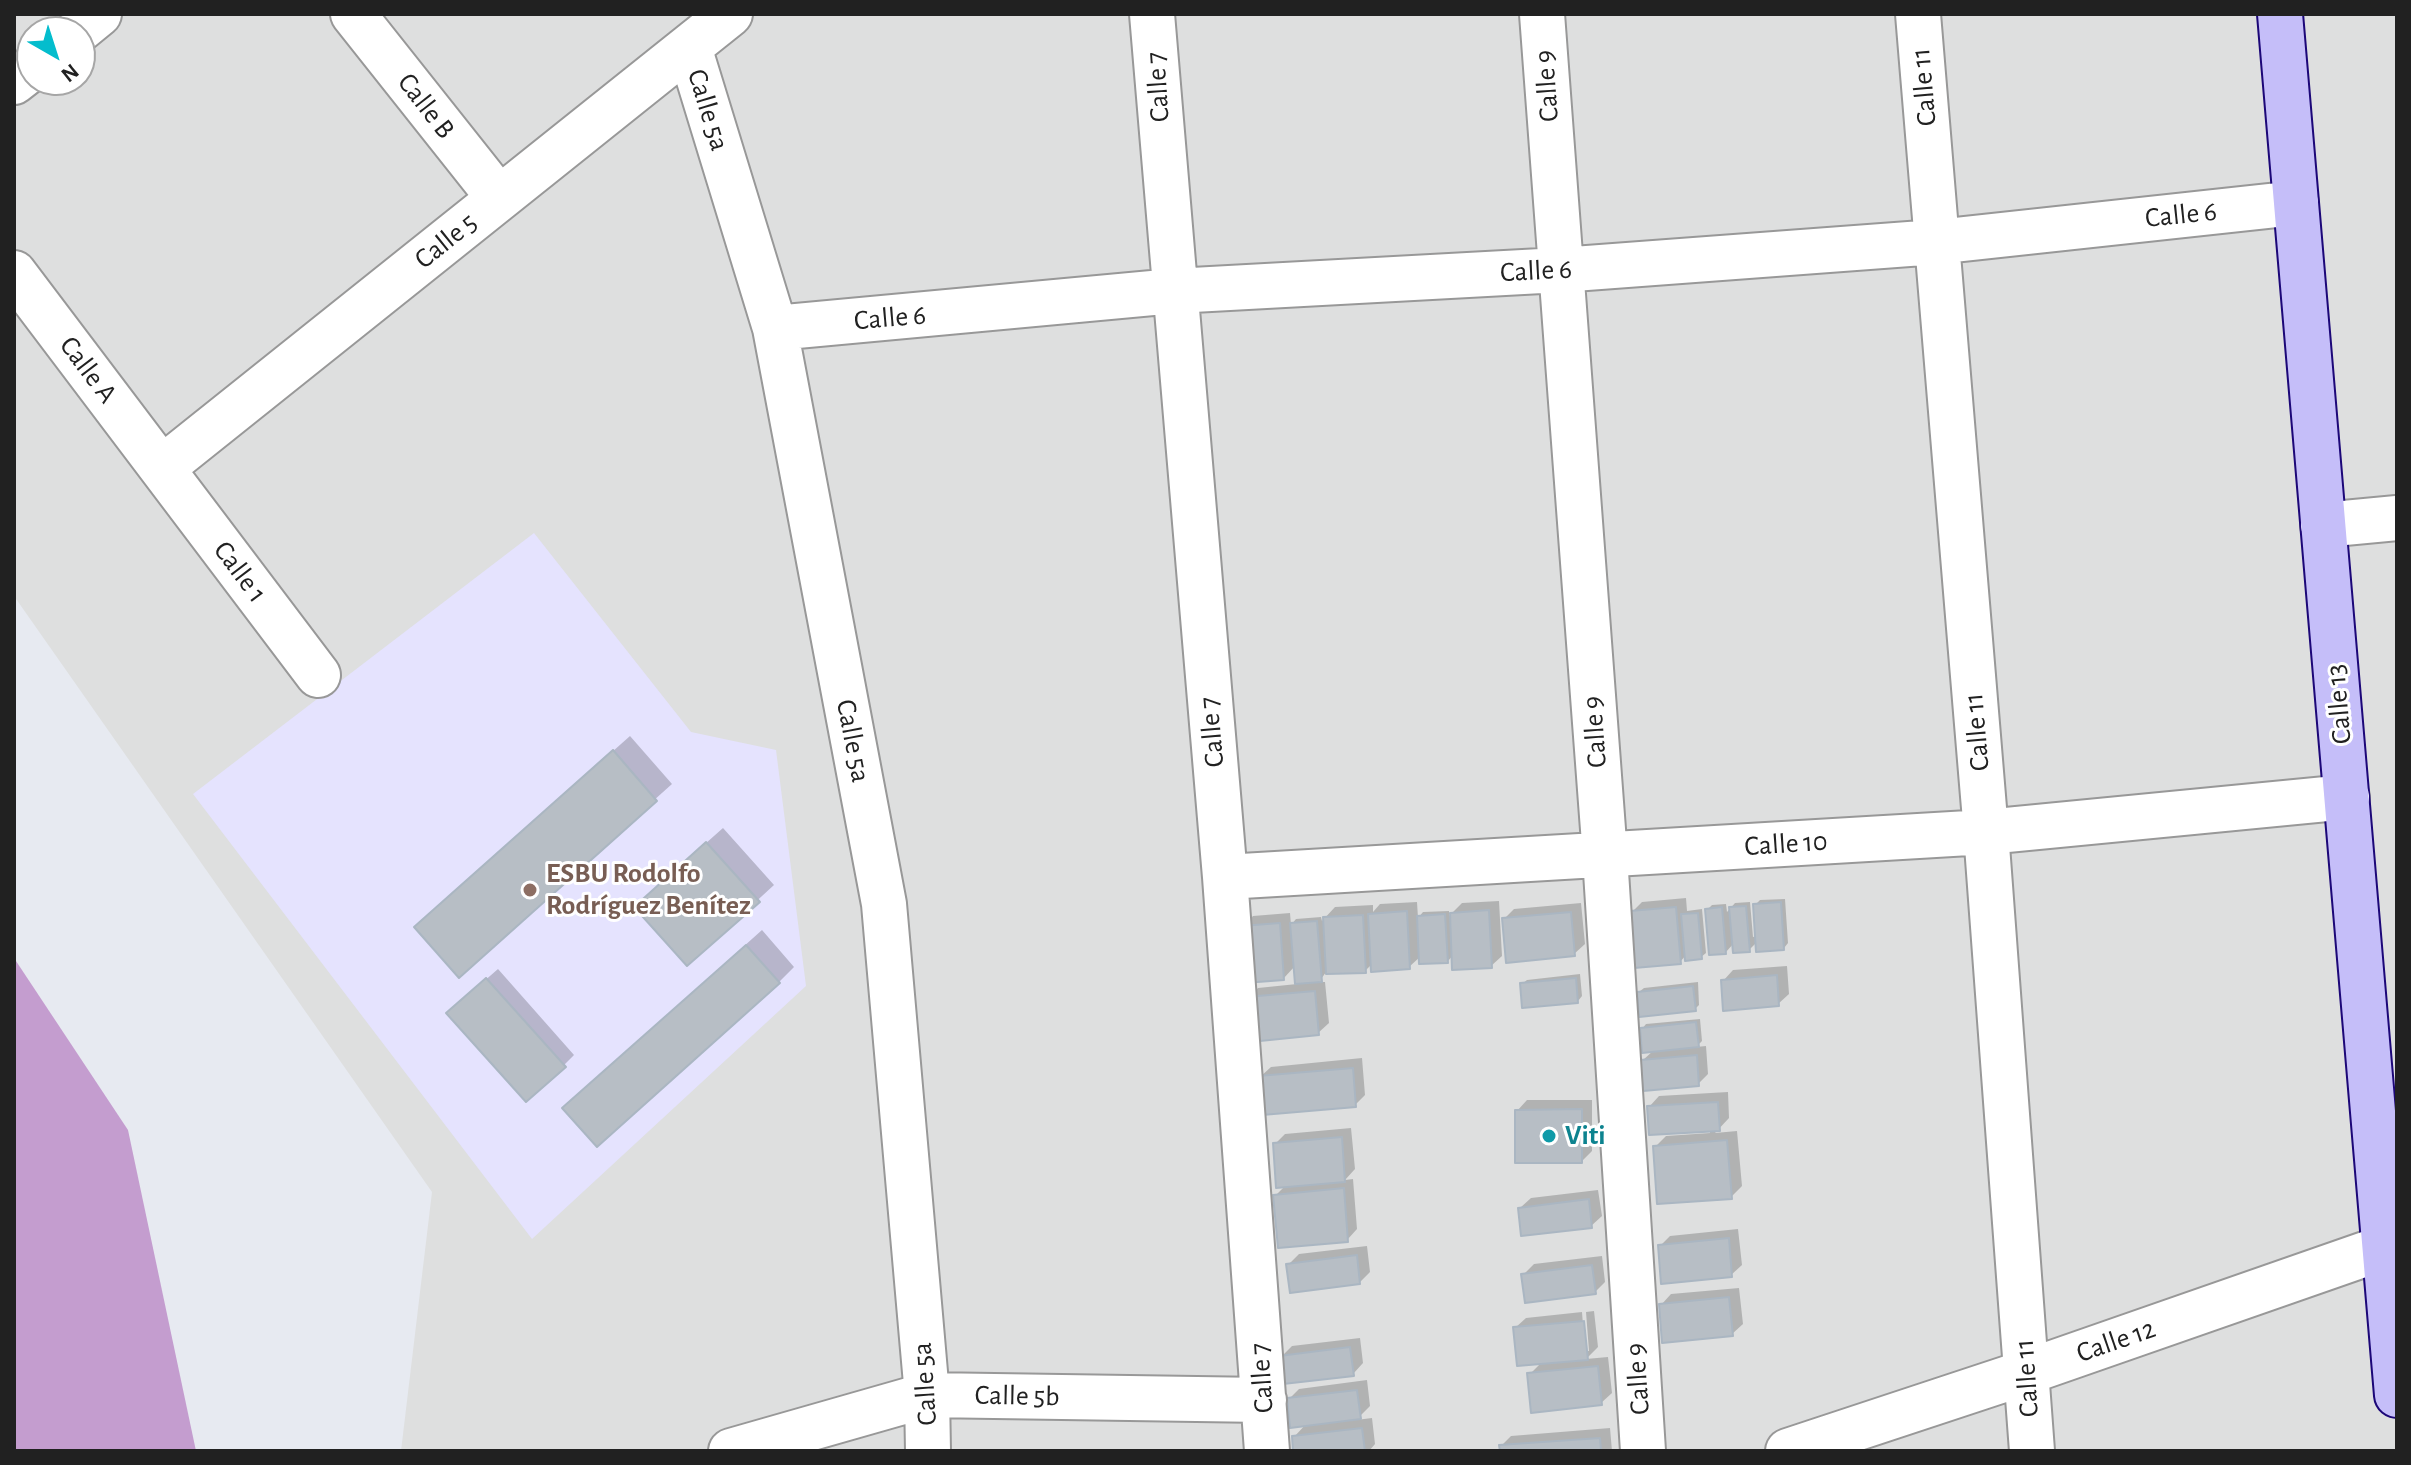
<!DOCTYPE html>
<meta charset="utf-8">
<style>
body{margin:0}
#map{position:relative;width:2411px;height:1465px;overflow:hidden;background:#e7eaf1;font-family:"Alegreya Sans",sans-serif}
canvas{display:block}
.frame{position:absolute;inset:0;border:16px solid #212121;pointer-events:none}
.north{position:absolute;left:16px;top:16px;width:80px;height:80px;box-sizing:border-box;background:#fff;border:2px solid #a6a6a6;border-radius:50%;rotate:141deg;font-size:22px;font-weight:700;line-height:32px;text-align:center;color:#212121}
.north::after{content:'';display:block;margin:auto;width:28px;height:36px;background:#04bdcd;clip-path:polygon(50% 0,100% 100%,50% 72%,0 100%)}
</style>
<div id="map">
<canvas width="2411" height="1465"></canvas>
<div class="frame"></div>
<div class="north">N</div>
</div>
<script>
const g = document.querySelector('canvas').getContext('2d');
g.lineJoin = 'round';
function fill(path, color) { g.fillStyle = color; g.fill(path, 'evenodd'); }
const shape = rows => new Path2D(rows.map(r => 'M' + r).join(''));
function strokePath(path, color, width, dash) { g.strokeStyle = color; g.lineWidth = width; g.lineCap = dash ? 'butt' : 'round'; g.setLineDash(dash || []); g.stroke(path); }
function write(font, color, halo, rows, align = 'center') {
  g.font = font + ' "Alegreya Sans",sans-serif'; g.lineWidth = 6; g.setLineDash([]); g.textBaseline = 'middle'; g.strokeStyle = halo; g.fillStyle = color; for (const [text, x, y, turn = 0] of rows) {
    g.save(); g.translate(x, y); g.rotate((+turn || 0) * Math.PI / 180); g.textAlign = isNaN(turn) ? turn : align; if (halo) g.strokeText(text, 0, 0); g.fillText(text, 0, 0); g.restore();
  }
}
fill(shape([
 [14,14,2397,14,2397,1451,401,1451,432,1192,14,596],
 [32,32,80,32,80,80,32,80]
]), '#dedfdf');
fill(shape([
 [534,533,691,732,776,750,806,986,532,1239,193,794]
]), '#e5e3fe');
fill(shape([
 [14,958,128,1130,196,1451,14,1451]
]), '#c49dcf');
fill(shape([
 [630,736,672,784,459,975,432,912],
 [723,828,774,885,688,964,652,891],
 [1686,898,1687,911,1702,909,1706,953,1701,957,1686,955,1680,962,1632,912,1642,902],
 [1785,899,1788,943,1784,948,1757,942,1749,950,1734,943,1726,952,1707,910,1712,905,1726,904,1727,912,1735,903,1750,902,1753,937,1757,936,1755,905,1760,900],
 [1499,901,1502,956,1491,966,1454,954,1448,961,1421,956,1409,967,1373,963,1365,971,1326,972,1319,982,1325,982,1329,1023,1318,1033,1248,998,1258,988,1297,984,1295,966,1283,979,1243,926,1253,916,1290,913,1291,925,1296,919,1321,917,1322,921,1335,907,1373,905,1373,912,1380,904,1417,902,1418,918,1423,912,1449,911,1449,916,1462,903],
 [1581,903,1585,944,1574,954,1504,919,1514,909],
 [762,930,794,967,779,982,580,1093],
 [1787,966,1789,994,1778,1004,1723,981,1733,970],
 [498,969,574,1055,564,1065,459,1003],
 [1580,974,1582,996,1578,1001,1522,984,1527,980],
 [1698,982,1699,1005,1695,1009,1639,992,1644,988],
 [1700,1019,1702,1041,1696,1047,1706,1046,1708,1074,1698,1084,1642,1061,1654,1050,1642,1029,1646,1024],
 [1362,1058,1365,1095,1355,1105,1260,1077,1271,1067],
 [1728,1092,1729,1118,1715,1133,1737,1131,1742,1186,1731,1197,1655,1147,1666,1136,1710,1133,1710,1129,1649,1107,1659,1096],
 [1527,1100,1592,1100,1592,1151,1582,1161,1517,1111],
 [1351,1128,1355,1169,1345,1180,1353,1179,1357,1229,1347,1240,1275,1196,1286,1185,1275,1144,1285,1134],
 [1598,1190,1602,1216,1591,1226,1520,1208,1531,1198],
 [1738,1229,1742,1265,1731,1275,1660,1246,1670,1236],
 [1367,1246,1370,1272,1360,1282,1288,1265,1299,1254],
 [1602,1256,1605,1282,1595,1292,1523,1275,1534,1264],
 [1739,1288,1743,1324,1732,1334,1661,1305,1671,1294],
 [1594,1311,1598,1347,1586,1359,1608,1357,1612,1393,1601,1403,1530,1374,1542,1362,1515,1328,1526,1318,1582,1312,1585,1351,1589,1351,1586,1312],
 [1360,1338,1363,1363,1353,1374,1281,1357,1292,1346],
 [1367,1380,1370,1406,1356,1420,1372,1418,1375,1444,1369,1451,1295,1451,1294,1437,1307,1423,1289,1399,1299,1389],
 [1610,1428,1612,1451,1502,1451,1501,1446,1511,1436]
]), '#0003');
const building = shape([
 [613,750,657,801,459,978,414,927,613,750],
 [706,842,760,902,687,966,634,907,706,842],
 [1781,902,1784,950,1756,952,1753,904,1781,902],
 [1746,906,1750,952,1733,953,1729,907,1746,906],
 [1676,907,1681,964,1634,968,1630,911,1676,907],
 [1722,907,1726,954,1709,955,1705,909,1722,907],
 [1489,910,1492,968,1452,970,1450,913,1489,910],
 [1407,911,1410,969,1371,972,1368,914,1407,911],
 [1571,912,1575,956,1506,963,1502,918,1571,912],
 [1698,913,1702,959,1685,961,1681,914,1698,913],
 [1445,914,1448,963,1419,964,1417,916,1445,914],
 [1363,915,1366,973,1326,974,1323,917,1363,915],
 [1317,921,1322,982,1295,984,1290,923,1317,921],
 [1280,923,1284,980,1244,983,1241,926,1280,923],
 [746,945,780,983,597,1147,562,1108,746,945],
 [1777,975,1779,1006,1723,1011,1721,980,1777,975],
 [486,978,566,1067,526,1102,446,1013,486,978],
 [1576,978,1578,1003,1522,1008,1520,983,1576,978],
 [1693,986,1696,1011,1639,1017,1637,992,1693,986],
 [1315,991,1319,1035,1250,1042,1246,997,1315,991],
 [1696,1022,1699,1047,1642,1053,1640,1028,1696,1022],
 [1697,1055,1699,1086,1643,1091,1640,1060,1697,1055],
 [1353,1068,1356,1107,1262,1115,1258,1076,1353,1068],
 [1718,1102,1720,1131,1649,1135,1647,1106,1718,1102],
 [1582,1109,1582,1163,1515,1163,1515,1110,1582,1109],
 [1342,1137,1345,1182,1276,1188,1273,1143,1342,1137],
 [1727,1140,1732,1199,1657,1204,1653,1146,1727,1140],
 [1344,1188,1348,1242,1278,1248,1273,1195,1344,1188],
 [1589,1199,1592,1228,1521,1236,1518,1208,1589,1199],
 [1729,1238,1732,1277,1661,1284,1658,1245,1729,1238],
 [1357,1255,1360,1284,1290,1293,1286,1264,1357,1255],
 [1592,1265,1596,1294,1525,1303,1521,1274,1592,1265],
 [1729,1297,1733,1336,1662,1343,1659,1304,1729,1297],
 [1584,1321,1588,1360,1517,1366,1513,1327,1584,1321],
 [1350,1347,1354,1376,1283,1384,1279,1356,1350,1347],
 [1598,1366,1602,1405,1531,1413,1527,1373,1598,1366],
 [1357,1390,1361,1419,1290,1428,1287,1398,1357,1390],
 [1362,1428,1365,1451,1293,1451,1292,1436,1362,1428],
 [1600,1438,1601,1451,1500,1451,1499,1445,1600,1438]
]);
fill(building, '#b7bec5');
strokePath(building, '#aab6c2', 2);
const street = shape([
 [353,14,499,198],
 [1152,14,1225,877,1267,1451],
 [1542,14,1605,856,1643,1451],
 [1918,14,1986,832,2032,1451],
 [77,32,99,14],
 [689,47,775,328,884,904,927,1395,928,1451],
 [14,82,32,68],
 [14,273,318,675],
 [775,328,1174,291,1560,270,1936,242,2296,203],
 [162,468,730,14],
 [2323,525,2397,518],
 [1225,877,1986,832,2347,797],
 [731,1451,927,1395,1264,1400],
 [1788,1451,2027,1372,2397,1243]
]);
const secondary = shape([
 [2280,14,2397,1395]
]);
strokePath(street, '#989898', 48);
strokePath(secondary, '#1c0778', 48);
strokePath(street, '#fff', 44);
strokePath(secondary, '#c5bef9', 44);
for (const [x, y, r, color] of [
 [530,890,8,"#8d6e63"],
 [1549,1136,8,"#0f9aa8"]
]) { const dot = new Path2D(); dot.arc(x, y, r, 0, 2 * Math.PI); g.fillStyle = color; g.fill(dot); strokePath(dot, '#fff', 3); }
write('28px', '#212121', '#fff', [
 ["Calle 9",1547,86,-94],
 ["Calle 7",1158,87,-94],
 ["Calle 11",1924,87,-95],
 ["Calle B",426,106,52],
 ["Calle 5a",708,110,73],
 ["Calle 6",2181,215,-6],
 ["Calle 5",446,241,-39],
 ["Calle 6",1536,271,-3],
 ["Calle 6",890,318,-5],
 ["Calle A",88,370,53],
 ["Calle 1",240,572,53],
 ["Calle 13",2339,704,-95],
 ["Calle 7",1212,732,-95],
 ["Calle 9",1595,732,-94],
 ["Calle 11",1977,732,-95],
 ["Calle 5a",853,741,79],
 ["Calle 10",1786,844,-4],
 ["Calle 12",2116,1341,-19],
 ["Calle 7",1262,1378,-94],
 ["Calle 11",2027,1378,-94],
 ["Calle 9",1638,1379,-94],
 ["Calle 5a",925,1384,-94],
 ["Calle 5b",1017,1396,1]
]);
write('bold 28px', '#785e54', '#fff', [
 ["ESBU Rodolfo",546,874],
 ["Rodríguez Benítez",546,906]
], 'left');
write('bold 28px', '#0d838f', '#fff', [
 ["Viti",1565,1136]
], 'left');
</script>
